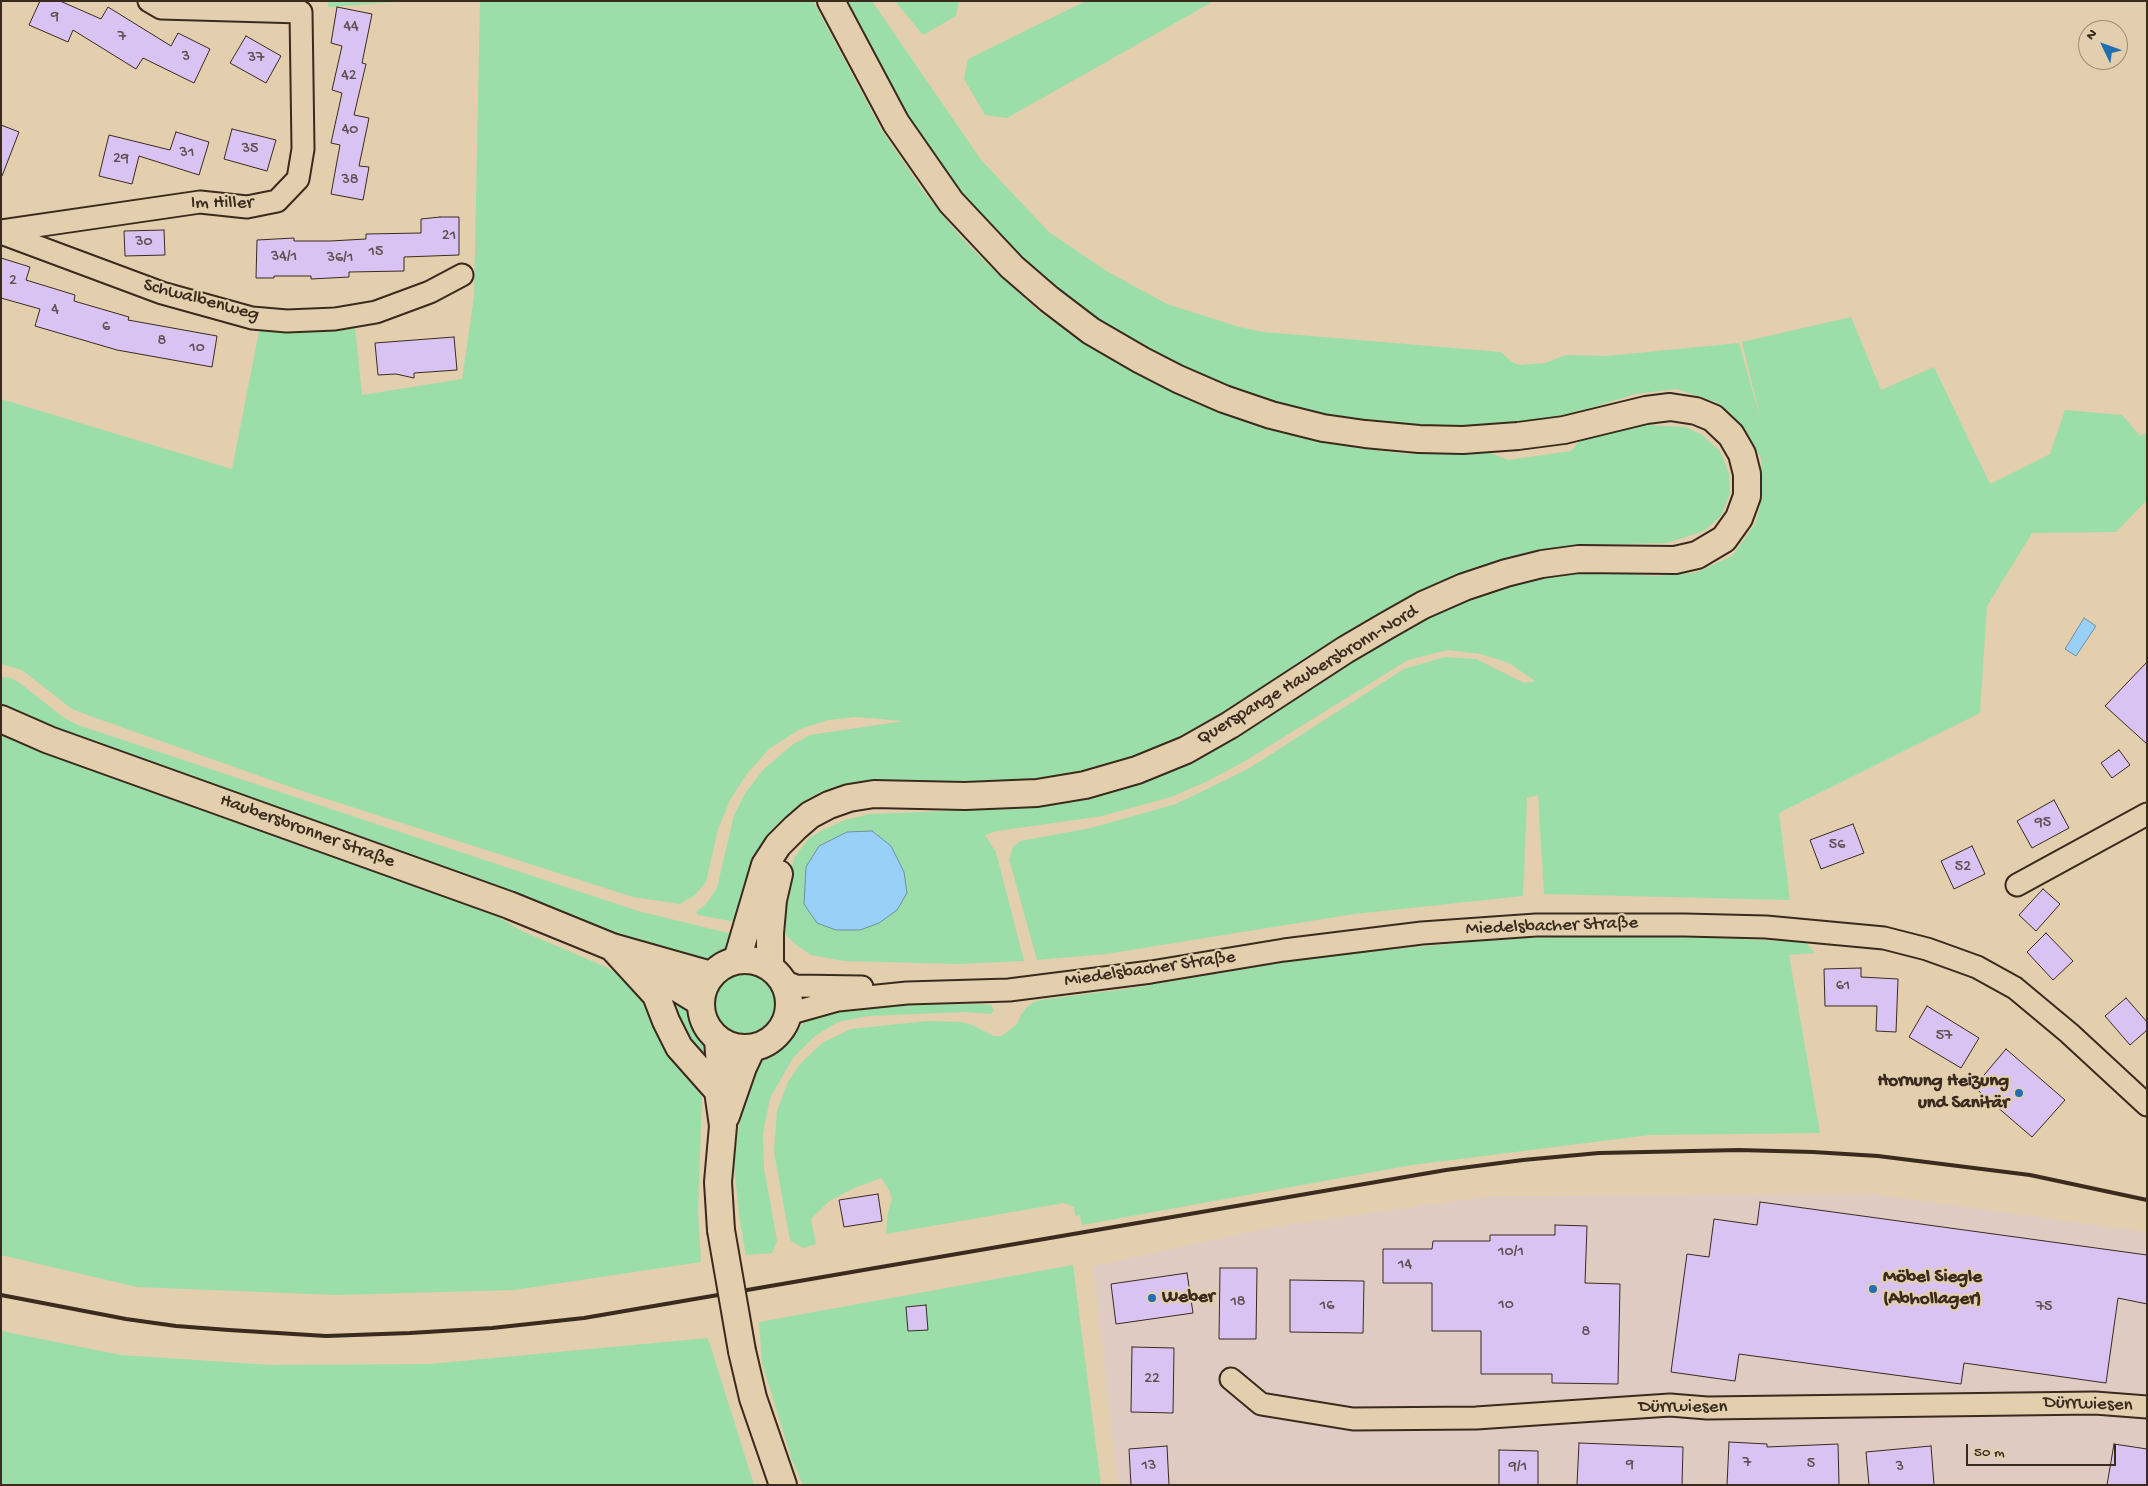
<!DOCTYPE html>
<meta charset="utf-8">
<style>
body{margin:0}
#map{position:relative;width:2148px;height:1486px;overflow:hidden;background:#e3cead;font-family:"Gochi Hand",sans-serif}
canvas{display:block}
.frame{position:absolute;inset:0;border:2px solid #3b2a1e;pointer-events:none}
.north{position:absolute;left:2078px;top:20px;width:50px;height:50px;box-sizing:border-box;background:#e3cead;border:1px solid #a08c74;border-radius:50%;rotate:312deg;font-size:14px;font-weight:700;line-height:20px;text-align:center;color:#3b2a1e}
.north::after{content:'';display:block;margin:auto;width:18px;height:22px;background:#1f6fb2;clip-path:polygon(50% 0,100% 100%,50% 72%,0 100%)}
.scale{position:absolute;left:1966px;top:1444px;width:150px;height:22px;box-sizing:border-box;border:2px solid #3b2a1e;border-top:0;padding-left:6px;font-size:15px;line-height:18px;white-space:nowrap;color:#3b2a1e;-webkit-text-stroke:4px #e3cead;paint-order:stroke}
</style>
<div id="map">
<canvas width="2148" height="1486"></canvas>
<div class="frame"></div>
<div class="north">N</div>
<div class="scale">50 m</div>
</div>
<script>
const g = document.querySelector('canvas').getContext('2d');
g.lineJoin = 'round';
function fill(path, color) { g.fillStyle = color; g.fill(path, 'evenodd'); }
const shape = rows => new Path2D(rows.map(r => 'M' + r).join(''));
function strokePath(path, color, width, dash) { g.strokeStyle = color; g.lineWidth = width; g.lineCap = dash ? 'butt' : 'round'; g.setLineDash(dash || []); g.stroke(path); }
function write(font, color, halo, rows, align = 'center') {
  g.font = font + ' "Gochi Hand",sans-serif'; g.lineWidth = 4.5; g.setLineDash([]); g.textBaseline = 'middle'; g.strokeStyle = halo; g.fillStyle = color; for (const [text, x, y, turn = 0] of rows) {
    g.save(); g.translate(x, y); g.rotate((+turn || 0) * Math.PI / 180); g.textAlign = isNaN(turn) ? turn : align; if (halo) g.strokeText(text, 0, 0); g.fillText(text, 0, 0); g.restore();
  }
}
fill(shape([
 [1872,1194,2147,1232,2147,1485,1118,1485,1093,1266,1277,1226,1492,1196]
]), '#e0cbc2');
fill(shape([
 [328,1,410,1,328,7],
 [480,1,813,1,881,129,923,191,959,235,985,262,1042,314,1105,356,1155,384,1223,413,1286,433,1350,447,1408,454,1488,452,1508,460,1571,451,1581,439,1644,425,1686,427,1702,435,1720,451,1729,474,1730,493,1721,516,1704,531,1667,543,1588,545,1545,551,1507,558,1460,574,1420,593,1370,620,1211,720,1173,742,1142,756,1059,779,992,785,860,781,825,790,808,799,778,823,767,839,741,923,698,915,696,912,706,904,717,888,734,815,746,792,764,769,792,745,810,735,904,721,855,717,828,720,800,729,769,749,746,775,730,800,718,829,706,882,695,895,680,904,633,897,302,791,93,717,72,709,22,670,1,664,1,399,232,469,260,327,310,330,355,327,362,395,462,379,474,297],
 [841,1,872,1,981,160,1049,232,1108,272,1167,304,1239,327,1263,332,1501,352,1512,362,1519,365,1545,363,1566,355,1607,356,1739,343,1761,421,1742,342,1851,317,1881,390,1934,367,1990,484,2050,454,2065,410,2122,415,2140,436,2147,432,2147,500,2116,532,2032,533,1987,606,1980,713,1779,813,1790,900,1544,894,1538,795,1527,798,1523,896,1354,914,1106,954,1037,960,1009,859,1013,847,1020,841,1091,828,1176,804,1248,769,1404,669,1445,657,1476,659,1524,683,1535,681,1509,663,1481,654,1448,650,1408,660,1245,761,1208,781,1171,797,1102,816,997,831,985,835,996,852,1024,961,959,964,844,961,811,955,795,944,778,927,794,858,809,838,823,830,845,820,869,814,1026,808,1101,795,1179,768,1252,723,1322,675,1439,609,1524,578,1593,570,1653,576,1695,573,1732,556,1755,524,1762,498,1761,458,1741,426,1716,402,1676,389,1635,394,1591,408,1534,422,1419,429,1348,419,1269,403,1207,379,1145,351,1087,315,1017,258,937,168],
 [895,1,959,1,956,16,923,35],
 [1086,1,1214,1,1007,118,985,115,964,79,968,59],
 [1,677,11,678,21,684,63,717,78,725,638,911,736,935,731,945,723,952,712,958,699,959,638,941,526,899,72,736,1,704],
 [1,729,482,908,524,932,608,968,627,981,644,997,702,1097,698,1211,701,1262,514,1290,337,1295,137,1287,1,1255],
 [1581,936,1676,936,1805,942,1815,953,1789,955,1820,1133,1650,1135,1412,1165,1082,1225,1080,1215,1075,1216,1074,1207,1064,1203,886,1234,888,1212,892,1199,889,1190,881,1178,852,1189,828,1202,811,1219,816,1244,803,1248,790,1240,774,1152,777,1111,788,1082,801,1063,822,1043,851,1029,928,1021,961,1022,972,1025,994,1036,1002,1036,1017,1024,1021,1015,1027,1007,1034,1002,1046,999,1126,989,1314,957,1498,939],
 '715 1004a30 30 0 1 1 60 0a30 30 0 1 1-60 0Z',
 [668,986,688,1008,707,1048,712,1063,683,1042],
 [984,1004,991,1005,994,1010,991,1014,964,1012,868,1016,838,1022,815,1036,793,1058,770,1098,763,1133,764,1168,777,1241,772,1253,746,1255,739,1216,734,1165,738,1132,745,1097,754,1071,761,1062,790,1040,805,1020,817,1012,862,1005],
 [1073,1265,1101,1485,803,1485,792,1460,762,1363,759,1322],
 [1,1331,121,1355,271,1365,429,1364,708,1338,754,1485,1,1485]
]), '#9bdea9');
const water = shape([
 [2084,618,2096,626,2076,656,2065,649,2084,618],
 [872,831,891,846,904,872,907,893,897,910,879,923,860,930,836,930,817,923,804,904,806,867,819,846,847,832,872,831]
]);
fill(water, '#99d0f8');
strokePath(water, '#738ea1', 1);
const building = shape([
 [40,1,60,1,101,19,108,7,171,46,178,33,210,49,194,83,143,58,136,69,73,30,68,42,29,25,40,1],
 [337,7,372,14,362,63,366,64,354,115,369,118,359,166,369,167,363,200,331,194,340,145,331,143,342,93,332,90,342,46,331,43,337,7],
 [246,36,281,56,266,83,230,63,246,36],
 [1,125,19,132,2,176,1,176,1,125],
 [232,129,276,140,267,171,224,159,232,129],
 [176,132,209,142,199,175,139,156,132,184,99,176,109,135,170,150,176,132],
 [440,217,459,217,459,255,404,257,404,271,349,272,349,277,311,279,311,276,274,276,274,278,256,278,257,240,294,238,294,241,330,241,366,239,366,234,421,233,421,219,440,217],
 [164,230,165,255,125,256,124,231,164,230],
 [1,258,30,267,26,280,75,295,74,301,129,317,128,320,217,336,212,367,117,350,35,326,40,309,1,298,1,258],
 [454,337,457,370,414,373,414,378,396,374,378,375,375,343,454,337],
 [2147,662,2147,744,2105,706,2147,662],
 [2119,750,2130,765,2112,778,2101,763,2119,750],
 [2054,800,2069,828,2032,848,2017,821,2054,800],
 [1853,824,1864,853,1821,869,1810,840,1853,824],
 [1972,846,1985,874,1954,889,1941,861,1972,846],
 [2043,889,2060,904,2036,931,2019,915,2043,889],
 [2046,933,2073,961,2053,980,2027,952,2046,933],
 [1861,968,1861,977,1898,979,1896,1032,1876,1031,1877,1006,1825,1006,1824,969,1861,968],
 [2126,998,2147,1022,2147,1030,2130,1045,2105,1016,2126,998],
 [1927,1006,1979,1038,1961,1068,1909,1037,1927,1006],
 [2006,1049,2065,1100,2032,1137,1974,1087,2006,1049],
 [878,1194,882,1221,844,1227,839,1200,878,1194],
 [1760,1202,2147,1255,2147,1304,2118,1298,2106,1383,1964,1363,1961,1384,1739,1354,1735,1381,1671,1372,1687,1254,1709,1257,1714,1219,1757,1225,1760,1202],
 [1555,1225,1587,1226,1585,1283,1620,1284,1618,1384,1552,1383,1552,1374,1481,1374,1481,1331,1432,1331,1432,1283,1383,1283,1383,1249,1432,1249,1433,1241,1490,1241,1490,1235,1555,1235,1555,1225],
 [1220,1268,1257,1268,1256,1339,1219,1339,1220,1268],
 [1187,1273,1193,1313,1116,1324,1111,1284,1187,1273],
 [1290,1280,1364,1281,1363,1333,1290,1332,1290,1280],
 [926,1305,928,1330,908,1331,906,1307,926,1305],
 [1132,1347,1174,1348,1173,1413,1131,1412,1132,1347],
 [1729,1442,1767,1444,1767,1447,1838,1444,1839,1485,1727,1485,1729,1442],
 [1579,1443,1683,1447,1682,1485,1577,1485,1579,1443],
 [2114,1444,2147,1449,2147,1485,2107,1485,2114,1444],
 [1167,1446,1169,1485,1131,1485,1129,1449,1167,1446],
 [1931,1446,1934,1485,1869,1485,1866,1452,1931,1446],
 [1499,1450,1538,1451,1538,1485,1499,1485,1499,1450]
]);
fill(building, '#d8c3f3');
strokePath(building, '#3b2a1e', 1);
const minor = shape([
 [1,231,200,202,247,207,277,201,298,179,303,149,301,12,161,8,149,1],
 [1,233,162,293,252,318,287,321,335,319,376,312,430,292,462,275],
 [2017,885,2147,814],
 [783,981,796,986,862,987],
 [788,1014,838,1000,907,993,1009,990,1151,972,1284,950,1422,933,1536,925,1685,925,1766,927,1884,938,1927,949,1977,967,2015,988,2069,1033,2147,1105],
 [1231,1379,1261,1404,1353,1419,1476,1418,1670,1405,1707,1408,2095,1403,2147,1407]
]);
const major = shape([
 [1,719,49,740,509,905,612,947,711,975],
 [612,947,656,995,666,1021,679,1047,718,1091],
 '701 1004a44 44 0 1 1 88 0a44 44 0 1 1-88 0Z',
 [737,960,765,865,778,845,795,828,810,815,829,805,849,798,874,794,965,796,1037,793,1085,785,1137,770,1186,750,1230,725,1345,650,1386,626,1423,605,1464,587,1506,573,1542,564,1579,559,1675,560,1697,555,1724,539,1739,518,1747,496,1747,474,1742,454,1731,435,1713,418,1696,411,1670,407,1646,410,1564,430,1518,436,1463,440,1419,439,1365,434,1323,428,1271,415,1224,399,1178,379,1141,360,1091,331,1049,299,1012,267,951,202,896,123,831,1],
 [640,965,700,1002],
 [770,967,770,933,773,900,779,874],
 [718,1040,720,1065,718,1091,723,1126,718,1182,721,1230],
 [726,1116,743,1067,752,1048],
 [742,1351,753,1398,783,1485]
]);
strokePath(minor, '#3b2a1e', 25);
strokePath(major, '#3b2a1e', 30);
strokePath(minor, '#e3cead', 21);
strokePath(major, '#e3cead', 26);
strokePath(shape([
 [1,1295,126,1319,176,1326,229,1330,326,1336,410,1333,492,1328,584,1318,1446,1170,1523,1160,1599,1153,1739,1150,1813,1152,1878,1156,2030,1175,2147,1200]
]), '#3b2a1e', 4);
const majorBridge = shape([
 [721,1230,742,1351]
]);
strokePath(majorBridge, '#3b2a1e', 30, []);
strokePath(majorBridge, '#e3cead', 26);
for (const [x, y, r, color] of [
 [2019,1093,5,"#1f6fb2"],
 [1873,1289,5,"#1f6fb2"],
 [1152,1298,5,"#1f6fb2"]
]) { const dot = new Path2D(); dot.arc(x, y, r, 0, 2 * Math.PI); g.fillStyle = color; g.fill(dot); strokePath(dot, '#e3cead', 2); }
write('16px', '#625053', null, [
 ["9",55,18],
 ["44",351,28],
 ["7",122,38],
 ["3",186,58],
 ["37",256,59],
 ["42",349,77],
 ["40",350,131],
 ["35",250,150],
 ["31",187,154],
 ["29",121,160],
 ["38",350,181],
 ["21",449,237],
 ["30",144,243],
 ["15",376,253],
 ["34/1",284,258],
 ["36/1",340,259],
 ["2",13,282],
 ["4",55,311],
 ["6",106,328],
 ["8",162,342],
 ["10",197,349],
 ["95",2043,824],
 ["56",1837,846],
 ["52",1963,868],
 ["61",1843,987],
 ["57",1944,1037],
 ["10/1",1511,1253],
 ["14",1405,1266],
 ["18",1238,1303],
 ["10",1506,1306],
 ["16",1327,1307],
 ["75",2044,1308],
 ["8",1586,1333],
 ["22",1152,1380],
 ["7",1747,1464],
 ["5",1811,1465],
 ["9",1630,1466],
 ["13",1149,1467],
 ["9/1",1518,1468],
 ["3",1900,1468]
]);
write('19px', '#3b2a1e', '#e3cead', [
 ["Im Hiller",222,204],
 ["Schwalbenweg",201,301,15],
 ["Querspange Haubersbronn-Nord",1308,676,-31],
 ["Haubersbronner Straße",307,832,20],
 ["Miedelsbacher Straße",1552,927,-2],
 ["Miedelsbacher Straße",1150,970,-8],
 ["Dürrwiesen",2088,1405,2],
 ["Dürrwiesen",1683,1408]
]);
write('bold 19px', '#3b2a1e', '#e3cead', [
 ["Hornung Heizung",2009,1082,"right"],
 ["und Sanitär",2009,1104,"right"],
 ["Möbel Siegle",1883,1278],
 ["(Abhollager)",1883,1300],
 ["Weber",1162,1298]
], 'left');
</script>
